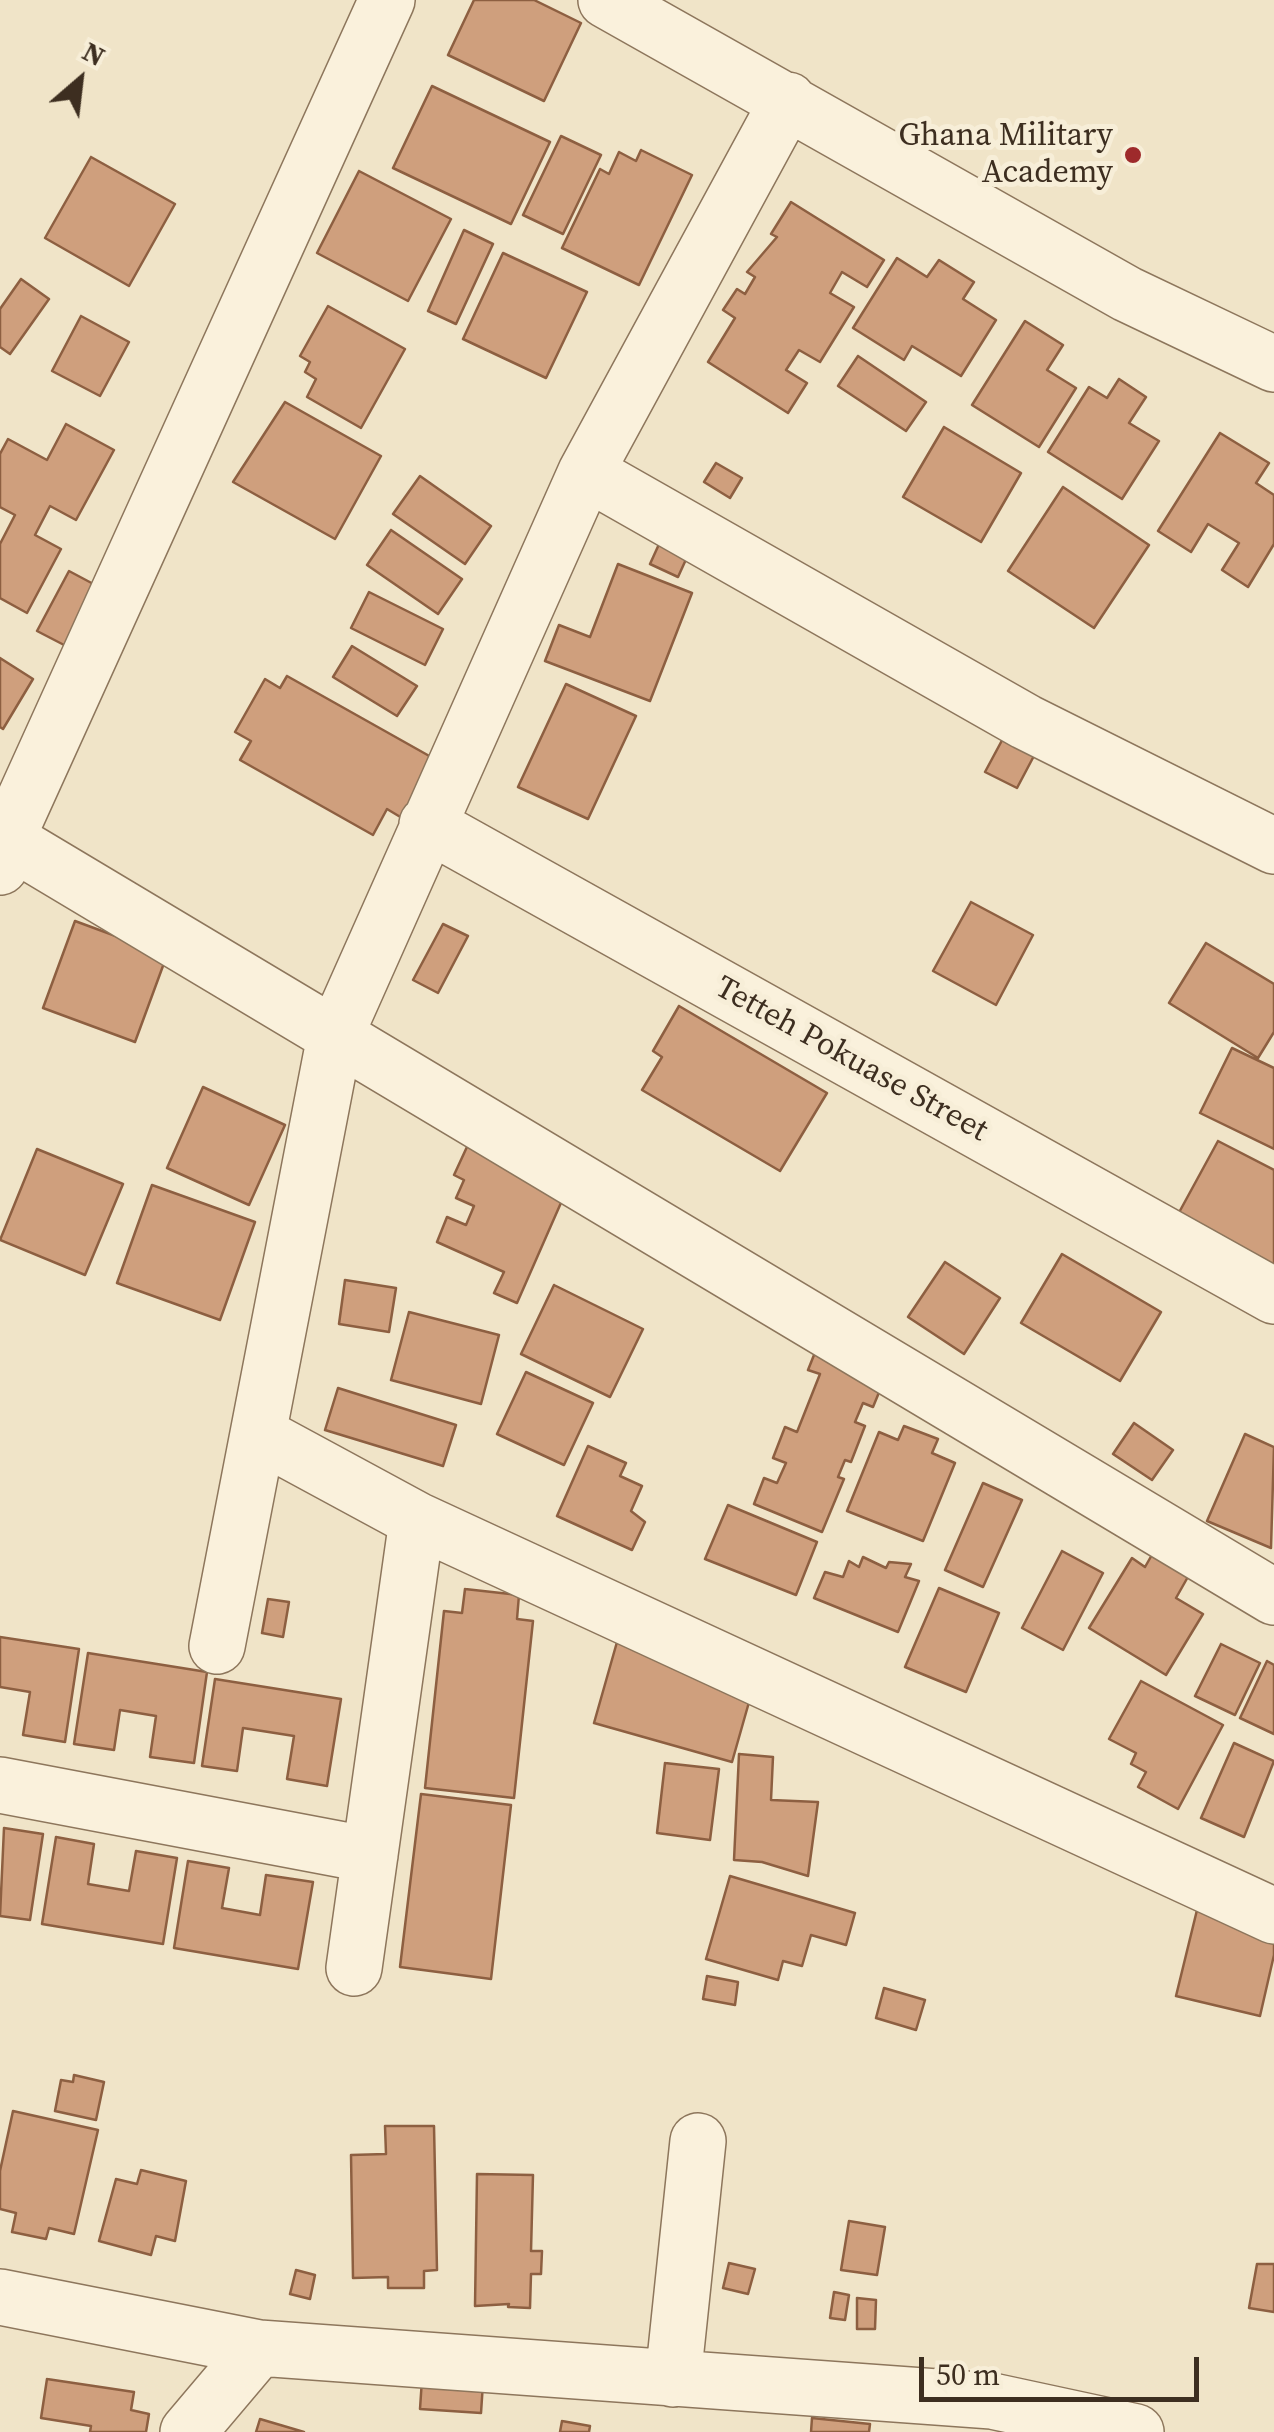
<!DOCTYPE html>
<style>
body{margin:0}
#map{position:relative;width:1274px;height:2432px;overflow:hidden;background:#f0e4c8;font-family:"Source Serif 4",serif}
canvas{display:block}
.north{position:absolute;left:30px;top:30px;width:100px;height:100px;-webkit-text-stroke:8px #f7eed8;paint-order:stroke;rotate:28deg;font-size:28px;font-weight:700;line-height:40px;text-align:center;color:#3d2e20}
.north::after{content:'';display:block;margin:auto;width:35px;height:45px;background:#3d2e20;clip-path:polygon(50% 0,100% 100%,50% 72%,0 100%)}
.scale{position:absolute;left:919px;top:2357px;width:280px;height:45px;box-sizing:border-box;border:5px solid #3d2e20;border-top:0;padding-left:12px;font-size:30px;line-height:35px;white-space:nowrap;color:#3d2e20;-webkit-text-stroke:8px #f7eed8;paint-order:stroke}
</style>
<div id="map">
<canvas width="1274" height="2432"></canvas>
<div class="north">N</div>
<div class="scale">50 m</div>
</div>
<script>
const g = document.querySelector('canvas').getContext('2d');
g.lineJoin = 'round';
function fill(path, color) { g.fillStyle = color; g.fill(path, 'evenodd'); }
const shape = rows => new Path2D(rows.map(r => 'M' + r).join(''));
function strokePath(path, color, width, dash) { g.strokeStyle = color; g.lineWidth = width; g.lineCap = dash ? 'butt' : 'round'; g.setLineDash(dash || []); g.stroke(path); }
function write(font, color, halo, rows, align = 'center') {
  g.font = font + ' "Source Serif 4",serif'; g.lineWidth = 10; g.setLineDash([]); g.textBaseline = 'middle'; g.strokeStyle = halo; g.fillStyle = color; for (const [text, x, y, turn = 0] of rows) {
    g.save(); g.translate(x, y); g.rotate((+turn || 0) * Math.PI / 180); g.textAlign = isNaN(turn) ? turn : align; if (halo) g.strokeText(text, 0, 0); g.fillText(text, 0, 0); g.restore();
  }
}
const building = shape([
 [474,0,534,0,581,23,544,101,448,55,474,0],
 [432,86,550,142,511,224,393,168,432,86],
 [561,136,601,155,563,234,523,215,561,136],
 [641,150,692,175,639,285,562,248,600,169,609,174,619,152,636,161,641,150],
 [91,157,175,204,129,286,45,238,91,157],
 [359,171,451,219,408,301,317,253,359,171],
 [791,202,884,260,867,287,842,272,830,293,854,307,820,362,799,350,786,370,807,383,788,413,708,362,735,318,723,310,737,289,745,294,755,277,747,272,777,237,771,234,791,202],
 [464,230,493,244,456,324,428,311,464,230],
 [503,253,587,292,546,378,463,339,503,253],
 [897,258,927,277,939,260,974,282,963,299,996,320,961,376,912,346,904,360,853,328,897,258],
 [21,279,49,299,10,354,0,347,0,309,21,279],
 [328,306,405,349,361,428,307,397,316,379,305,372,310,362,300,356,328,306],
 [81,316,129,342,100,396,52,371,81,316],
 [1025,321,1063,345,1047,370,1076,388,1039,447,972,405,1025,321],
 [858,356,926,402,906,431,838,386,858,356],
 [1119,379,1146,397,1129,423,1159,441,1122,499,1048,452,1089,387,1107,398,1119,379],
 [285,402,381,456,335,539,233,482,285,402],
 [66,424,114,450,76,520,50,506,35,535,61,549,27,613,0,598,0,544,15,515,0,507,0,454,8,439,47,460,66,424],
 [944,427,1021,473,981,542,903,497,944,427],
 [1220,433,1269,463,1256,483,1274,495,1274,544,1248,587,1222,570,1239,543,1208,524,1191,552,1158,531,1220,433],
 [716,463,742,478,730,498,704,482,716,463],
 [420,476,491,526,465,564,393,514,420,476],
 [1063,487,1149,545,1094,628,1008,571,1063,487],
 [391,530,462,579,438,614,367,565,391,530],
 [660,542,688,555,678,577,650,564,660,542],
 [618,564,692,593,650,701,545,661,559,625,590,637,618,564],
 [69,571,99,587,66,646,37,631,69,571],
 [369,592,443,629,425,665,351,628,369,592],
 [352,646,417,686,397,716,333,677,352,646],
 [0,658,33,679,3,729,0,727,0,658],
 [287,676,440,762,407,821,387,809,373,835,240,760,251,741,235,732,265,679,280,688,287,676],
 [566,684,636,716,588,819,518,787,566,684],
 [1014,718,1045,735,1017,788,985,772,1014,718],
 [971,902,1033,935,996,1005,933,971,971,902],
 [75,921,167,955,135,1042,43,1008,75,921],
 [443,924,468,936,438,993,413,980,443,924],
 [1206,943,1274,984,1274,1032,1258,1058,1169,1003,1206,943],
 [679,1006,827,1093,780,1171,642,1090,662,1057,653,1051,679,1006],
 [1232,1048,1274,1068,1274,1149,1200,1113,1232,1048],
 [203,1087,285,1125,249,1205,167,1168,203,1087],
 [472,1136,571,1180,517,1303,494,1293,504,1272,437,1242,447,1217,466,1225,474,1206,456,1198,464,1180,454,1175,472,1136],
 [1218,1141,1274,1170,1274,1276,1170,1229,1218,1141],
 [37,1149,123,1184,85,1275,0,1240,37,1149],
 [152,1185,255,1222,220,1320,117,1283,152,1185],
 [1062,1254,1161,1312,1120,1381,1021,1323,1062,1254],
 [945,1262,1000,1298,964,1354,908,1317,945,1262],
 [345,1280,396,1288,389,1332,339,1324,345,1280],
 [554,1285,643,1329,610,1397,521,1354,554,1285],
 [409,1312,499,1335,481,1404,391,1380,409,1312],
 [818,1345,887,1373,873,1407,863,1403,855,1422,865,1426,851,1462,845,1460,838,1477,844,1479,822,1532,754,1504,764,1478,777,1483,786,1463,773,1458,785,1427,797,1432,820,1374,808,1370,818,1345],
 [526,1372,593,1403,564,1465,497,1434,526,1372],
 [338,1388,456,1425,443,1466,325,1430,338,1388],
 [1134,1423,1173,1450,1152,1480,1113,1454,1134,1423],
 [904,1426,938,1439,932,1453,955,1463,923,1541,847,1511,879,1432,898,1440,904,1426],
 [1245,1434,1274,1447,1271,1548,1207,1521,1245,1434],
 [588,1446,626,1463,620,1476,642,1486,631,1511,645,1522,632,1550,557,1516,588,1446],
 [983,1483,1022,1500,983,1587,945,1570,983,1483],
 [728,1505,817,1542,796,1595,705,1559,728,1505],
 [1062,1551,1103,1573,1063,1650,1022,1628,1062,1551],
 [1153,1553,1189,1575,1176,1598,1203,1614,1166,1675,1089,1628,1132,1558,1145,1567,1153,1553],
 [863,1557,886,1568,889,1562,911,1564,905,1577,919,1581,898,1632,814,1598,825,1572,843,1577,849,1561,859,1567,863,1557],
 [939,1588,999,1613,966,1692,905,1667,939,1588],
 [465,1589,519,1595,517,1619,533,1621,514,1798,425,1788,444,1611,462,1613,465,1589],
 [268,1599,289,1602,283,1637,262,1633,268,1599],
 [0,1637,79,1649,65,1742,23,1735,30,1692,0,1687,0,1637],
 [617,1642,755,1681,732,1762,594,1723,617,1642],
 [1221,1644,1260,1663,1235,1715,1195,1696,1221,1644],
 [88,1653,207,1672,194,1763,150,1757,156,1716,120,1710,114,1750,74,1744,88,1653],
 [1267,1661,1274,1665,1274,1734,1240,1718,1267,1661],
 [215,1679,341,1699,327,1786,287,1779,294,1736,243,1728,237,1771,202,1766,215,1679],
 [1141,1681,1223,1725,1178,1809,1138,1787,1146,1772,1131,1764,1136,1753,1109,1739,1141,1681],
 [1234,1743,1274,1761,1244,1837,1201,1818,1234,1743],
 [739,1754,773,1757,771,1800,818,1802,808,1876,762,1862,734,1860,739,1754],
 [665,1763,719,1769,710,1840,657,1833,665,1763],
 [421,1794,511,1805,491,1979,400,1967,421,1794],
 [4,1828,43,1834,30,1920,0,1916,4,1828],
 [56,1837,94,1844,88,1884,129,1891,136,1851,177,1858,163,1944,42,1924,56,1837],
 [188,1861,229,1868,222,1908,260,1915,266,1875,313,1882,298,1969,174,1948,188,1861],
 [730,1876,855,1913,846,1945,811,1935,802,1966,783,1961,778,1980,706,1959,730,1876],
 [1197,1910,1274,1929,1274,1955,1260,2016,1176,1996,1197,1910],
 [707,1976,738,1982,735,2005,703,1999,707,1976],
 [884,1988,925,2000,916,2030,876,2018,884,1988],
 [74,2075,104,2082,96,2120,55,2111,61,2080,73,2082,74,2075],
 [13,2111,98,2130,74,2234,49,2228,46,2239,12,2232,16,2213,0,2209,0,2171,13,2111],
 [385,2126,434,2126,437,2270,424,2271,424,2288,388,2288,388,2277,353,2278,351,2155,386,2154,385,2126],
 [141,2170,186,2181,175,2241,156,2236,151,2255,99,2241,116,2179,137,2184,141,2170],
 [477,2174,533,2175,531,2251,542,2251,541,2274,531,2274,530,2308,508,2307,509,2304,475,2306,477,2174],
 [849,2221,885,2227,877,2275,841,2270,849,2221],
 [729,2263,755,2269,748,2294,723,2288,729,2263],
 [1257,2264,1274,2264,1274,2312,1249,2308,1257,2264],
 [296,2270,315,2275,310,2299,290,2294,296,2270],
 [834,2292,849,2295,845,2320,830,2318,834,2292],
 [857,2298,876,2300,875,2329,857,2329,857,2298],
 [47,2379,134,2392,131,2410,149,2414,146,2432,90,2432,91,2426,41,2418,47,2379],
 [422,2379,483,2383,481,2413,420,2409,422,2379],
 [812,2418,870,2424,869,2432,811,2432,812,2418],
 [260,2419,304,2432,256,2432,260,2419],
 [562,2421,590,2426,589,2432,560,2432,562,2421]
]);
fill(building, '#cf9f7d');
strokePath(building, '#8d5f41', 2.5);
const minor = shape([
 [606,0,1127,294,1274,364],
 [586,472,1026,722,1274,846],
 [427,824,1274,1296],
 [0,835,1274,1597],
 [0,867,7,838,387,0],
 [260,1435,417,1520,1274,1916],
 [217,1646,335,1036,586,472,788,100],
 [0,1785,370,1855],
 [354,1968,417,1520],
 [0,2297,259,2348,992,2401,1136,2432],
 [673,2379,698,2141],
 [188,2432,259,2348]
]);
strokePath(minor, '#8d765c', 58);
strokePath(minor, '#faf1dc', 55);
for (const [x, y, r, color] of [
 [1133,155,10,"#9e2a2b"]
]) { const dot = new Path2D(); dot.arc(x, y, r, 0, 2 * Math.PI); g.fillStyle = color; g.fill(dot); strokePath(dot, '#f7eed8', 4); }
write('32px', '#3d2e20', '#f7eed8', [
 ["Ghana Military",1113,137],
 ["Academy",1113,174]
], 'right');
write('32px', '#3d2e20', '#f7eed8', [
 ["Tetteh Pokuase Street",851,1060,29]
]);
</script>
